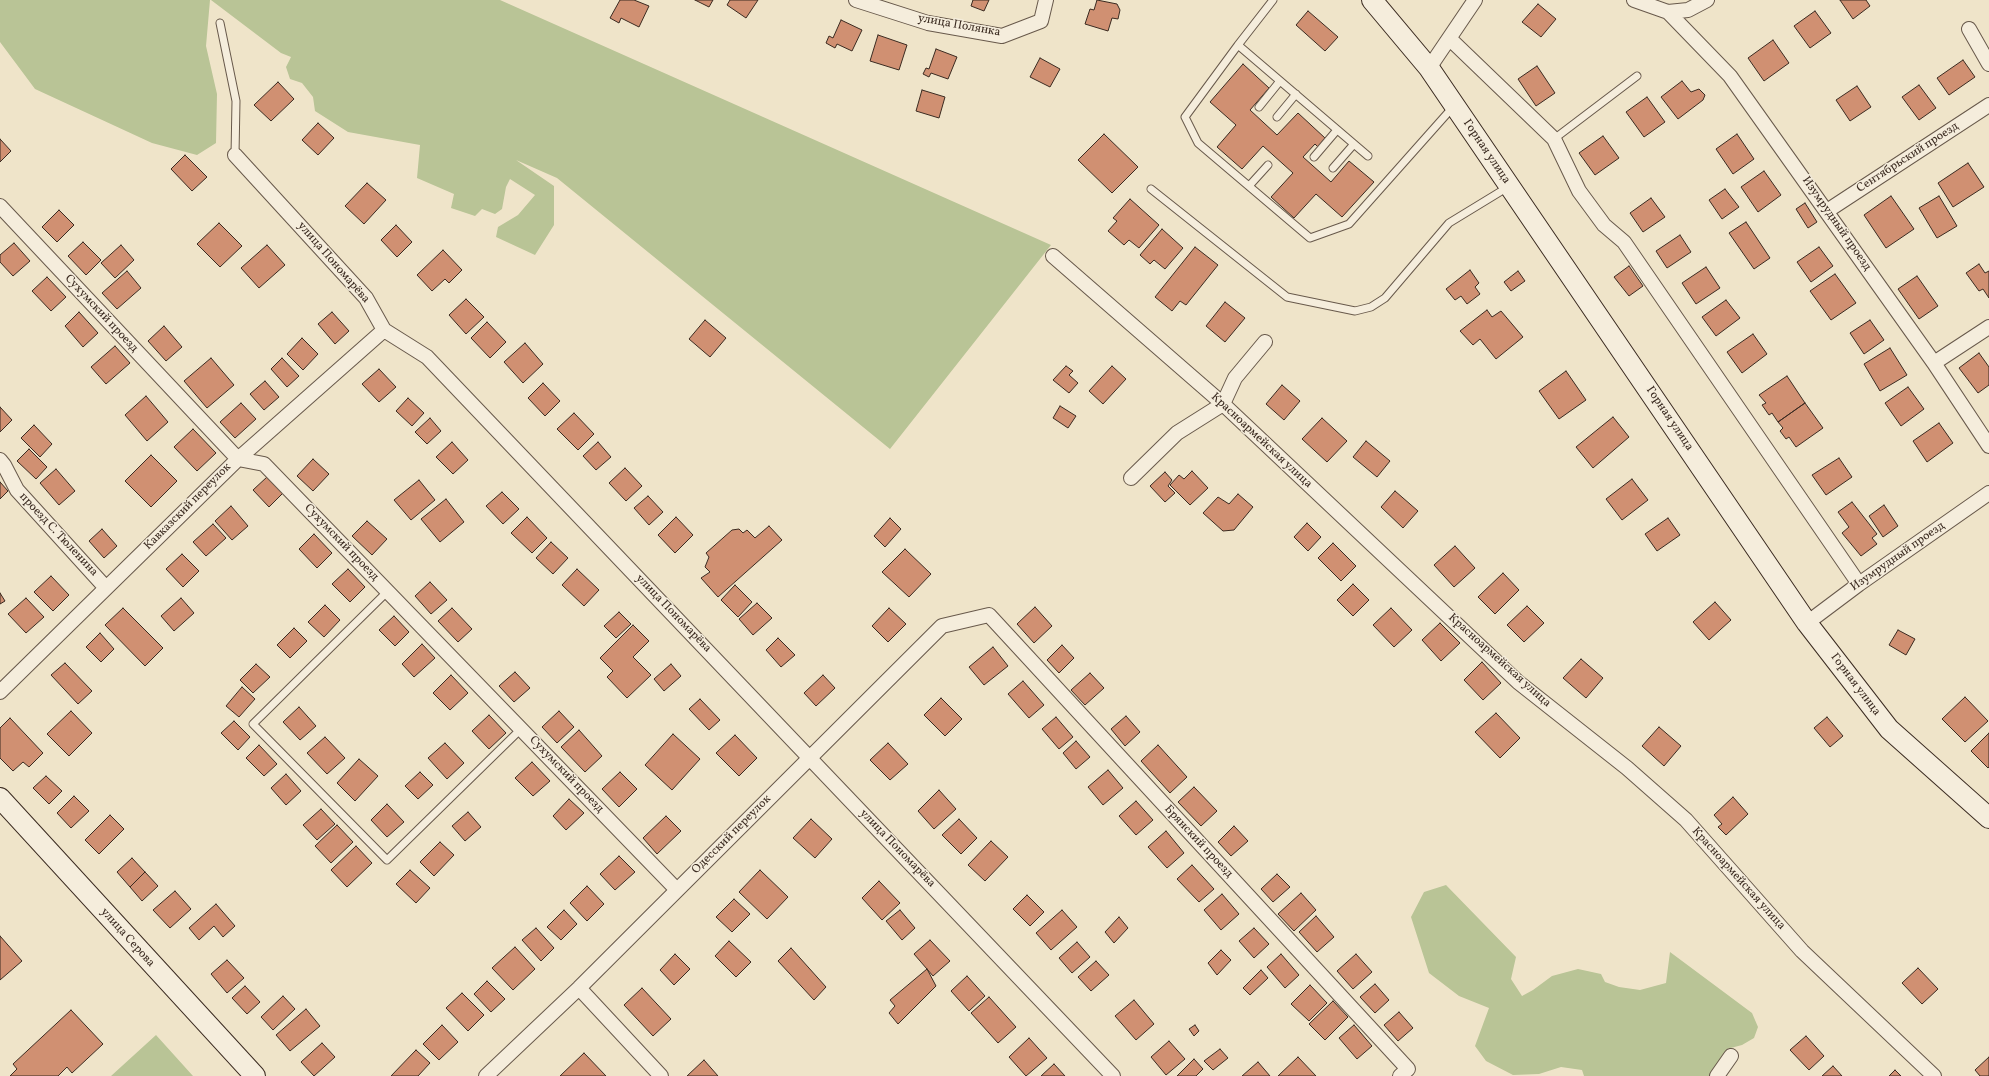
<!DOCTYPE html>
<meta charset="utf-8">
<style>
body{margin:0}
canvas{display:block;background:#efe4c9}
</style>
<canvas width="1989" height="1076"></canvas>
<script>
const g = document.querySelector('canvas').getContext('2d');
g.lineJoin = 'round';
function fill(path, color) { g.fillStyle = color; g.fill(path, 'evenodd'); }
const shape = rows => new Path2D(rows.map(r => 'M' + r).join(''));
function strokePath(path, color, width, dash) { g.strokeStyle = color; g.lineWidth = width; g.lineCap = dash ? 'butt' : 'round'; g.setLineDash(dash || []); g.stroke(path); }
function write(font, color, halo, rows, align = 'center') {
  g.font = font + ' Vollkorn,serif'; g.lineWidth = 3; g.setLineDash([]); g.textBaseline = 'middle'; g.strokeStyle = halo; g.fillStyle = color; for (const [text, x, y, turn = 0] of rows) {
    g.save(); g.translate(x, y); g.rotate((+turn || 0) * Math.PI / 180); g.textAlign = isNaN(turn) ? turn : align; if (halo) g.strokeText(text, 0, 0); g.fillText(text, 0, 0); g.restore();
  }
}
fill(shape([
 [0,0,210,0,206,46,217,94,216,143,197,155,152,143,35,89,0,42],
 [211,0,500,0,1051,245,890,449,557,178,516,160,554,186,554,225,535,255,496,237,498,227,518,215,535,195,510,179,506,187,502,209,495,214,482,209,475,216,451,208,454,194,417,178,420,145,348,132,315,111,313,97,302,83,290,79,286,67,291,57,281,53],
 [1446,885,1516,957,1511,979,1522,996,1533,990,1552,976,1578,969,1601,974,1605,982,1619,987,1640,990,1666,983,1670,952,1752,1013,1758,1027,1754,1038,1742,1045,1727,1049,1709,1076,1584,1076,1582,1070,1561,1067,1539,1074,1513,1075,1486,1061,1475,1046,1489,1008,1459,996,1429,973,1411,917,1424,892],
 [156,1035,193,1076,111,1076]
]), '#b9c496');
const building = shape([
 [620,0,634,0,649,6,639,27,621,18,619,23,610,18,620,0],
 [695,0,713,0,709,7,695,0],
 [730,0,758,0,746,18,727,5,730,0],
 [973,0,989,0,984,11,971,6,973,0],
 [1097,0,1117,4,1120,10,1118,19,1112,18,1108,31,1085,24,1090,9,1094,10,1097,0],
 [1840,0,1866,0,1870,6,1853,19,1840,0],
 [1538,4,1556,19,1541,37,1522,22,1538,4],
 [1308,11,1338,37,1325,51,1296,25,1308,11],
 [1815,11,1831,33,1810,48,1794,26,1815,11],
 [841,20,862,30,852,51,837,44,835,48,826,43,829,36,833,38,841,20],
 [878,35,907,45,899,70,870,61,878,35],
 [1773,40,1789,63,1764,81,1748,58,1773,40],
 [936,49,957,57,948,79,931,73,929,77,923,74,926,68,929,69,936,49],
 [1040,58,1060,69,1050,87,1030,77,1040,58],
 [1963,60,1975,77,1949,95,1937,78,1963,60],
 [1243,64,1269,88,1250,110,1277,135,1298,113,1325,138,1318,147,1315,144,1303,157,1331,182,1349,161,1374,182,1342,217,1316,194,1294,218,1271,197,1293,173,1263,146,1242,169,1217,147,1236,125,1210,102,1243,64],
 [1537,66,1555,93,1536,106,1518,79,1537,66],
 [1682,81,1691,92,1699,89,1705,95,1703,100,1678,119,1661,97,1682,81],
 [278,82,294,99,271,121,254,105,278,82],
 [1919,85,1936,108,1919,120,1902,97,1919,85],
 [1857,86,1871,107,1850,121,1836,100,1857,86],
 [922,90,945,97,939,118,916,111,922,90],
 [1647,97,1665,122,1644,137,1626,112,1647,97],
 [318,123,334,138,318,155,302,140,318,123],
 [1104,134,1138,167,1112,193,1078,160,1104,134],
 [1737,134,1754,159,1733,174,1716,149,1737,134],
 [1603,136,1619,158,1595,175,1579,153,1603,136],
 [0,139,11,151,0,162,0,139],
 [185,155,207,177,192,191,171,169,185,155],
 [1968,163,1984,187,1953,207,1938,183,1968,163],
 [1764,171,1781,195,1758,212,1741,187,1764,171],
 [367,183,386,200,364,224,345,206,367,183],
 [1725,189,1739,207,1722,219,1709,200,1725,189],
 [1891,196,1914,229,1886,248,1864,215,1891,196],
 [1939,196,1957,226,1937,238,1919,208,1939,196],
 [1651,198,1665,217,1643,232,1630,213,1651,198],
 [1130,199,1159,225,1139,248,1129,240,1124,245,1108,231,1117,221,1113,218,1130,199],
 [1805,203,1817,222,1808,228,1796,209,1805,203],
 [59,210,74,225,57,242,42,227,59,210],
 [1746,222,1770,258,1754,269,1729,233,1746,222],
 [219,223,242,246,220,267,197,244,219,223],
 [396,225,412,242,397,257,381,240,396,225],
 [1162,229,1183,248,1165,269,1154,260,1150,264,1140,255,1162,229],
 [1680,235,1691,252,1667,268,1656,251,1680,235],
 [83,242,101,260,86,275,68,256,83,242],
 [14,243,30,261,13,276,0,262,0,255,14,243],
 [121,245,134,260,115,278,101,263,121,245],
 [267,245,285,265,259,288,241,268,267,245],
 [1195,247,1218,265,1186,305,1180,301,1172,311,1155,297,1195,247],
 [1819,247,1833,266,1811,282,1797,262,1819,247],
 [443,250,462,270,449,283,445,279,432,291,417,275,443,250],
 [1979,264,1985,273,1989,271,1989,298,1983,289,1979,291,1966,273,1979,264],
 [1629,266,1643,286,1629,296,1614,277,1629,266],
 [1706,267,1720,288,1696,304,1682,283,1706,267],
 [1470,270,1479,283,1475,287,1480,294,1467,304,1461,296,1455,300,1446,289,1470,270],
 [127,271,141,288,117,309,102,293,127,271],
 [1518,271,1525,281,1511,291,1504,282,1518,271],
 [1835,274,1856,303,1831,320,1810,291,1835,274],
 [1917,276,1938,306,1919,319,1898,289,1917,276],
 [47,277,66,297,51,311,32,291,47,277],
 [466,299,484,317,466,334,449,315,466,299],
 [1726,300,1740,318,1716,336,1702,317,1726,300],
 [1225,302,1245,318,1225,342,1206,326,1225,302],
 [1487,310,1492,317,1501,311,1523,337,1496,359,1480,339,1473,345,1460,331,1487,310],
 [79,312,98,333,83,347,65,326,79,312],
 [332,312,349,331,335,344,318,324,332,312],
 [705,320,726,338,710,357,689,339,705,320],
 [1870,320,1884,340,1864,354,1850,333,1870,320],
 [487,322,506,342,490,358,471,338,487,322],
 [164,326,182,347,166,361,148,341,164,326],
 [1753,334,1767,354,1742,373,1727,352,1753,334],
 [302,338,318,354,303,370,287,354,302,338],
 [525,343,543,364,523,383,504,362,525,343],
 [115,346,130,363,106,384,91,367,115,346],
 [1890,348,1907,375,1880,391,1864,364,1890,348],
 [1979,353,1989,367,1989,385,1978,393,1959,368,1979,353],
 [211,358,234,385,207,408,184,381,211,358],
 [282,358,299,376,287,387,271,369,282,358],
 [1066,366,1073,371,1069,375,1078,383,1069,393,1053,380,1066,366],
 [1112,366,1126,379,1103,404,1089,391,1112,366],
 [379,369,396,387,379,402,362,384,379,369],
 [1566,371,1586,400,1559,419,1539,391,1566,371],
 [1787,376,1805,403,1778,422,1772,413,1769,415,1762,405,1766,403,1759,395,1787,376],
 [265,381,279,397,264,410,250,394,265,381],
 [543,383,560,401,545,416,528,398,543,383],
 [1282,385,1300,401,1284,420,1266,404,1282,385],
 [1908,387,1924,409,1901,426,1885,403,1908,387],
 [146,396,168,422,147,441,125,415,146,396],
 [408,398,424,413,412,426,396,411,408,398],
 [241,403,256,419,235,438,220,422,241,403],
 [1805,403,1823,428,1796,447,1789,437,1786,439,1780,431,1783,428,1778,422,1805,403],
 [1060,406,1076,416,1068,428,1053,418,1060,406],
 [0,407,12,420,0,432,0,407],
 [574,413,594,434,578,450,557,429,574,413],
 [1613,417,1629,437,1593,468,1576,447,1613,417],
 [430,418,441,431,427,444,415,432,430,418],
 [1322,418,1347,441,1327,462,1302,439,1322,418],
 [1939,423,1953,443,1927,462,1913,441,1939,423],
 [34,425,52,444,40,457,21,438,34,425],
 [193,429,216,453,197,471,174,447,193,429],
 [1366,441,1390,461,1377,477,1353,457,1366,441],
 [452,442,468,460,453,474,436,457,452,442],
 [598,442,611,457,596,470,583,456,598,442],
 [29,449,47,467,36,479,17,461,29,449],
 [151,455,177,481,151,507,125,481,151,455],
 [1839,458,1852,477,1826,495,1812,475,1839,458],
 [313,459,329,474,313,491,297,476,313,459],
 [625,468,642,486,626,501,609,483,625,468],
 [56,469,75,491,59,505,40,483,56,469],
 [1192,471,1208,488,1190,505,1170,485,1179,475,1184,479,1192,471],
 [1165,472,1172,480,1168,486,1175,493,1165,502,1150,486,1165,472],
 [267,477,283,493,269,507,253,490,267,477],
 [1632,479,1648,500,1622,520,1606,499,1632,479],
 [419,480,435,500,411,520,394,500,419,480],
 [0,482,8,491,0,499,0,482],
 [1395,491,1418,511,1403,528,1381,507,1395,491],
 [502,492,519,509,503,524,486,506,502,492],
 [1238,494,1253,507,1234,530,1223,531,1203,513,1218,497,1229,504,1238,494],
 [648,496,663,512,649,525,634,508,648,496],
 [446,499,464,522,440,542,421,519,446,499],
 [1852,502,1877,534,1872,538,1877,544,1861,556,1842,533,1849,527,1838,512,1852,502],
 [1884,505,1898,526,1883,537,1869,516,1884,505],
 [231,506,248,526,232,540,215,521,231,506],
 [527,517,547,538,532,553,511,533,527,517],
 [676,517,693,535,675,553,658,535,676,517],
 [890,518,901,529,885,547,874,536,890,518],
 [1668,518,1680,535,1657,551,1645,534,1668,518],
 [367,521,387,539,372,555,352,536,367,521],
 [1307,523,1321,537,1308,551,1294,537,1307,523],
 [213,524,226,538,206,556,193,542,213,524],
 [769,526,782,540,718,597,701,578,710,572,705,567,709,557,706,553,732,530,739,529,743,533,747,530,755,538,769,526],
 [102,529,117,546,104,558,89,541,102,529],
 [314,534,332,553,317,568,299,549,314,534],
 [551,542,568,558,553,574,536,558,551,542],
 [1333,543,1356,566,1341,581,1318,558,1333,543],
 [1455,546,1475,568,1454,587,1434,565,1455,546],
 [905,549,931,574,909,597,882,572,905,549],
 [182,554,199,571,183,587,166,569,182,554],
 [348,569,365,587,350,602,332,584,348,569],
 [577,569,599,590,584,606,562,585,577,569],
 [1503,573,1519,590,1495,614,1478,597,1503,573],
 [51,576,69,595,53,611,34,592,51,576],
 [430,582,447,600,431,614,415,596,430,582],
 [1353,584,1369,600,1353,616,1337,600,1353,584],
 [735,585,752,602,738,617,721,600,735,585],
 [0,593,5,601,0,604,0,593],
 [26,598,44,617,26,633,8,614,26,598],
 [181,598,194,613,174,631,161,616,181,598],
 [1715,602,1731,620,1709,640,1693,622,1715,602],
 [757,603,772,618,753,635,739,619,757,603],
 [325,605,340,620,324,637,308,622,325,605],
 [1527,606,1544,623,1524,642,1507,625,1527,606],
 [1035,607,1052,626,1034,643,1017,624,1035,607],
 [123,608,163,648,145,666,105,625,123,608],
 [452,608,472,629,458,642,438,621,452,608],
 [889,608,906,624,888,642,872,626,889,608],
 [1391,608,1412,630,1394,647,1373,625,1391,608],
 [619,612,631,624,616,638,604,626,619,612],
 [394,616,409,632,395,646,379,630,394,616],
 [1440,623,1460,643,1441,661,1422,640,1440,623],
 [633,625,649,641,633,657,651,675,627,698,607,677,613,671,600,658,633,625],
 [294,628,307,641,290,658,277,645,294,628],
 [1898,630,1915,639,1906,655,1889,645,1898,630],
 [100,633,114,649,101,662,86,647,100,633],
 [778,638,795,655,781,667,766,650,778,638],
 [422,644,435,658,414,677,402,664,422,644],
 [1062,645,1074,658,1059,673,1047,660,1062,645],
 [993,647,1008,666,984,685,969,667,993,647],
 [1581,659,1603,678,1586,698,1563,678,1581,659],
 [1482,662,1501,683,1483,700,1464,680,1482,662],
 [65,663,92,691,78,704,51,675,65,663],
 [256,664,270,677,253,693,240,680,256,664],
 [671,664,681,676,664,691,654,679,671,664],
 [515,672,530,688,514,702,499,686,515,672],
 [1090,673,1104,688,1085,705,1071,690,1090,673],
 [451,675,468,693,450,710,433,693,451,675],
 [823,675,835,688,816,706,804,693,823,675],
 [1023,681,1044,705,1029,718,1008,694,1023,681],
 [242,687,255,699,239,717,226,706,242,687],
 [1965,697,1988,721,1965,742,1942,719,1965,697],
 [941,698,962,719,945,736,924,715,941,698],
 [700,699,720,720,709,730,689,709,700,699],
 [299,707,316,726,300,740,283,722,299,707],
 [71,711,92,733,69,756,47,734,71,711],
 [559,711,574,727,557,743,542,727,559,711],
 [1496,713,1520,738,1500,758,1475,732,1496,713],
 [489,715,506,733,489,749,472,731,489,715],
 [1126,716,1140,732,1125,746,1111,729,1126,716],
 [1056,717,1073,737,1059,749,1042,729,1056,717],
 [1827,717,1843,736,1830,747,1814,728,1827,717],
 [10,718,43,753,29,767,23,762,13,771,0,758,0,728,10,718],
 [234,721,250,737,238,750,221,733,234,721],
 [1659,727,1681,746,1664,766,1642,746,1659,727],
 [579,730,602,756,585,772,561,747,579,730],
 [1989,733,1989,767,1988,768,1971,751,1989,733],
 [673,734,700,759,672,790,645,765,673,734],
 [735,735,757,758,739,776,716,753,735,735],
 [325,737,345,758,327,774,307,753,325,737],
 [1076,741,1090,757,1076,769,1063,753,1076,741],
 [445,743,464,763,447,779,428,758,445,743],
 [888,743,908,764,890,780,870,760,888,743],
 [259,745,277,764,264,776,246,758,259,745],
 [1158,745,1187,777,1170,793,1141,761,1158,745],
 [359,759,378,776,355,801,337,783,359,759],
 [532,762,550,781,533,796,515,778,532,762],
 [1108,770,1123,788,1103,805,1088,787,1108,770],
 [420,772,433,785,418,799,405,786,420,772],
 [620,772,637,789,619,807,602,789,620,772],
 [286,774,301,791,286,805,271,788,286,774],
 [46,776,62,791,49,804,33,788,46,776],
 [1194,787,1217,811,1201,826,1178,802,1194,787],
 [939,790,956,809,934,829,918,811,939,790],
 [74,796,89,811,71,828,57,813,74,796],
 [1733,797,1748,814,1726,835,1718,827,1722,824,1714,815,1733,797],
 [569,799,584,813,566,830,553,816,569,799],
 [1136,801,1153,820,1136,835,1119,816,1136,801],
 [387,804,404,822,387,837,371,820,387,804],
 [321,809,335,824,317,840,303,825,321,809],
 [468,812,481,827,465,841,452,826,468,812],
 [110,815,124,829,99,854,85,840,110,815],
 [666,816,681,831,657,854,643,838,666,816],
 [811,819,832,839,815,858,793,838,811,819],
 [959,819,977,838,961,854,942,835,959,819],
 [337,825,353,842,331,863,315,846,337,825],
 [1234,826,1248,841,1231,856,1218,842,1234,826],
 [1166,831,1184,853,1167,868,1148,847,1166,831],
 [991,841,1008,857,985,881,968,865,991,841],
 [440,842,454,855,434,876,420,862,440,842],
 [356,846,372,863,347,887,331,870,356,846],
 [619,856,635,872,615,890,600,874,619,856],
 [132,858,145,872,130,887,117,872,132,858],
 [1192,865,1214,889,1199,902,1177,879,1192,865],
 [410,870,430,888,416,903,396,884,410,870],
 [760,870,788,897,767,919,739,892,760,870],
 [145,872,158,886,142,901,130,887,145,872],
 [1277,874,1290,887,1273,902,1261,889,1277,874],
 [879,881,900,903,882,920,862,898,879,881],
 [587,886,604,904,587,921,570,903,587,886],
 [175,891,191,909,170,928,153,910,175,891],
 [1301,893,1316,910,1294,931,1278,914,1301,893],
 [1222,894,1239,914,1221,930,1204,910,1222,894],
 [1027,895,1044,912,1030,926,1013,909,1027,895],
 [734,899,750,914,732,932,716,917,734,899],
 [216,904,235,926,223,937,214,926,199,940,189,928,216,904],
 [564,910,577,924,561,940,547,927,564,910],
 [900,910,915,928,902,940,886,921,900,910],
 [1062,910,1077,927,1051,950,1036,933,1062,910],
 [1316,916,1334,937,1317,952,1299,932,1316,916],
 [1119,917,1128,928,1114,943,1105,932,1119,917],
 [536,928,554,948,541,961,522,940,536,928],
 [1254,928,1269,944,1254,958,1239,941,1254,928],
 [0,936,22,961,0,980,0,936],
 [930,940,950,961,933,976,914,954,930,940],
 [729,941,751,962,736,977,715,956,729,941],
 [1077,942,1090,957,1072,973,1059,958,1077,942],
 [515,947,535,969,513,990,492,968,515,947],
 [791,948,826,987,814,1000,778,961,791,948],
 [1221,950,1231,960,1217,975,1208,963,1221,950],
 [675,954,690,969,674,985,660,970,675,954],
 [1281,954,1299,975,1285,988,1267,967,1281,954],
 [1356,954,1372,972,1353,989,1337,971,1356,954],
 [227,960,244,978,227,993,211,974,227,960],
 [1096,961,1109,975,1091,991,1078,977,1096,961],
 [1918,968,1938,989,1922,1004,1902,983,1918,968],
 [927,969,936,986,898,1024,889,1013,895,1006,890,1000,927,969],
 [1261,970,1268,978,1250,995,1243,988,1261,970],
 [967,976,985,996,969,1011,951,991,967,976],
 [487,981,505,999,491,1012,474,994,487,981],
 [1375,984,1389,1000,1375,1013,1360,997,1375,984],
 [1310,985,1327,1003,1309,1021,1291,1004,1310,985],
 [245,986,260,1002,247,1014,232,998,245,986],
 [642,988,671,1019,653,1036,624,1005,642,988],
 [462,993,484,1015,468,1031,446,1008,462,993],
 [283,996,295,1009,273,1030,261,1017,283,996],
 [989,997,1016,1027,998,1043,971,1013,989,997],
 [1134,1000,1154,1024,1136,1040,1115,1016,1134,1000],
 [1333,1001,1348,1017,1325,1040,1309,1024,1333,1001],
 [306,1009,320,1026,290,1051,276,1035,306,1009],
 [71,1010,103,1044,72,1073,67,1067,58,1076,10,1076,17,1069,13,1064,71,1010],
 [1399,1012,1413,1028,1398,1041,1384,1025,1399,1012],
 [442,1025,458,1042,439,1060,423,1044,442,1025],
 [1195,1025,1199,1031,1194,1036,1189,1029,1195,1025],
 [1354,1025,1372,1046,1357,1059,1339,1038,1354,1025],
 [1806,1036,1824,1056,1809,1070,1790,1050,1806,1036],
 [1029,1038,1047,1058,1026,1076,1009,1057,1029,1038],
 [1169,1041,1185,1059,1166,1075,1151,1057,1169,1041],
 [322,1043,335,1057,314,1076,301,1062,322,1043],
 [1220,1049,1228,1058,1213,1070,1204,1061,1220,1049],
 [416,1050,430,1063,418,1076,391,1076,416,1050],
 [584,1053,606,1076,560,1076,584,1053],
 [1298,1057,1316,1076,1278,1076,1298,1057],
 [1989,1057,1989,1076,1980,1076,1975,1070,1989,1057],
 [1194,1059,1203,1069,1196,1076,1177,1076,1194,1059],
 [704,1060,718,1076,687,1076,704,1060],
 [1258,1062,1270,1076,1242,1076,1258,1062],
 [1054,1064,1065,1076,1041,1076,1054,1064],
 [1833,1066,1842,1076,1822,1076,1833,1066],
 [1895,1070,1901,1076,1889,1076,1895,1070]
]);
fill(building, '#d09072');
strokePath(building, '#3b2b21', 1);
const lane = shape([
 [1273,0,1238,45,1368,156],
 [220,23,236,101,235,155],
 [1238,45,1185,117,1198,143,1310,238,1349,224,1453,107],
 [1259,107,1280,81],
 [1277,117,1296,94],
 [1554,139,1637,76],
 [1314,157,1337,130],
 [1333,168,1354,144],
 [1249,186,1268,165],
 [1151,189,1287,297,1355,311,1371,307,1385,298,1449,223,1508,187],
 [388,591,253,724,387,860,522,728]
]);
const street = shape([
 [856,0,928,23,1002,36,1041,21,1046,0],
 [1634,0,1668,12,1688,10,1707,0],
 [1668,12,1730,76,1934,363,1989,446],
 [1969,29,1989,64],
 [1450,39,1554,139,1579,191,1604,225,1624,242,1859,584],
 [1429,68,1475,0],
 [235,155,366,298,384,330,427,357,1113,1076],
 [0,206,238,459,264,464,677,890],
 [1827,211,1989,105],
 [1053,256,1223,404,1518,682,1627,768,1686,820,1802,951,1934,1076],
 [1934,363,1989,327],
 [0,460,4,465,17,490,106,588],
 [1131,478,1177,433,1223,404,1235,378,1265,342],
 [1807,623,1859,584,1989,493],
 [0,692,238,459,384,330],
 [579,988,661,1076],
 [486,1076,579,988,942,626,989,615,1408,1069,1400,1076],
 [1717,1076,1731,1056]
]);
const secondary = shape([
 [1372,0,1429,68,1807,623,1889,729,1989,818],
 [0,798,255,1076]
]);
strokePath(lane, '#68594b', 9);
strokePath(street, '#68594b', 16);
strokePath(secondary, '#3b2b21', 22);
strokePath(lane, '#f5eddc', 7);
strokePath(street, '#f5eddc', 14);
strokePath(secondary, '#f5eddc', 20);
write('12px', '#3b2b21', '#f5eddc', [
 ["улица Полянка",959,26,10],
 ["Горная улица",1486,152,56],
 ["Сентябрьский проезд",1908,158,-33],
 ["Изумрудный проезд",1836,224,55],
 ["улица Пономарёва",333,263,49],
 ["Сухумский проезд",101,314,47],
 ["Горная улица",1669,419,56],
 ["Красноармейская улица",1261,441,43],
 ["Кавказский переулок",188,507,-45],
 ["проезд С. Тюленина",58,535,47],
 ["Сухумский проезд",341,543,46],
 ["Изумрудный проезд",1898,557,-35],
 ["улица Пономарёва",673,614,46],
 ["Красноармейская улица",1499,661,42],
 ["Горная улица",1855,685,53],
 ["Сухумский проезд",566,775,46],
 ["Одесский переулок",732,835,-45],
 ["Брянский проезд",1198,842,47],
 ["улица Пономарёва",897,849,46],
 ["Красноармейская улица",1738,879,48],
 ["улица Серова",127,938,48]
]);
</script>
